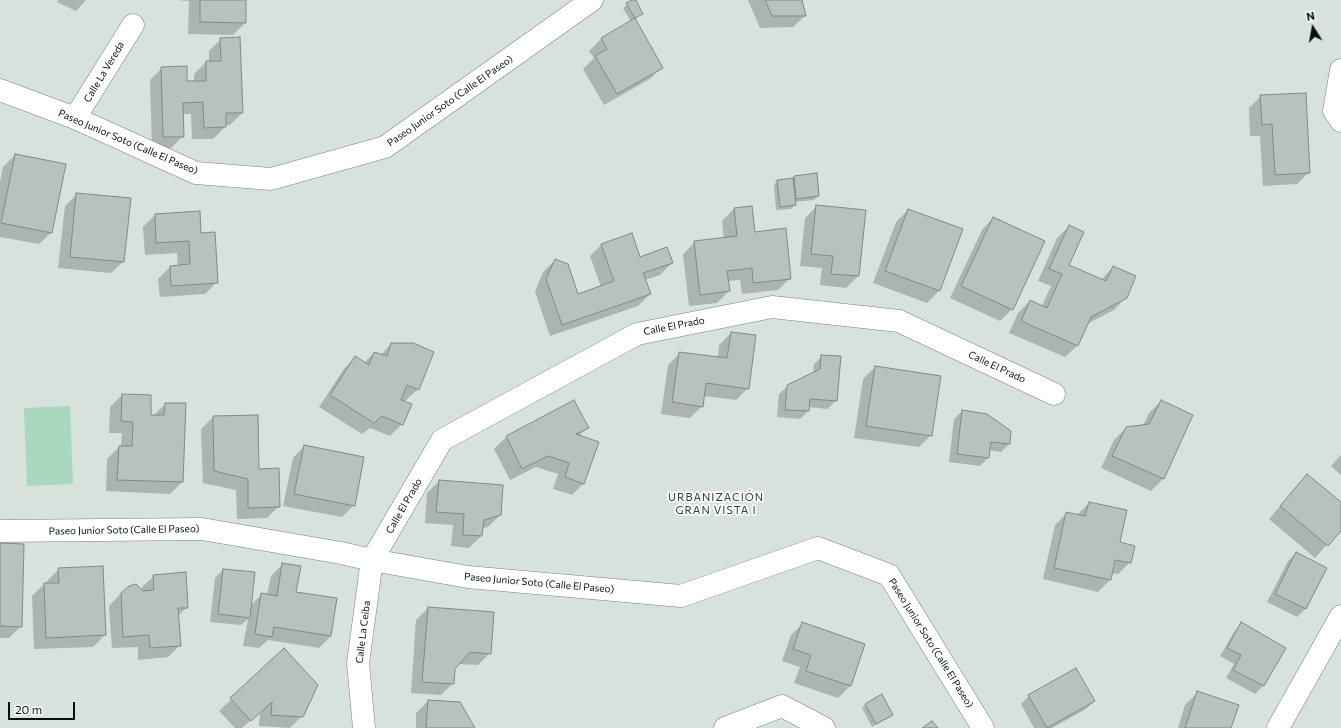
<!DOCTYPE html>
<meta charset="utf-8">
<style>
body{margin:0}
#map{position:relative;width:1341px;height:728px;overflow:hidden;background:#d7e2dc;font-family:Commissioner,sans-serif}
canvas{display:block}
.north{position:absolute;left:1293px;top:8px;width:40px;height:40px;-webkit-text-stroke:3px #fff;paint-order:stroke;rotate:349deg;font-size:11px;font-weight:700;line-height:16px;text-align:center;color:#0a0e0c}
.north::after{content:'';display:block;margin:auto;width:14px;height:18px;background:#0a0e0c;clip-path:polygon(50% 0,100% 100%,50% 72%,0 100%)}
.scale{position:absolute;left:8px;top:702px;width:67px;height:18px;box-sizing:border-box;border:2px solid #0a0e0c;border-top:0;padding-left:5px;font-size:12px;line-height:14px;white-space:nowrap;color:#0a0e0c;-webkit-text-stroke:3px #fff;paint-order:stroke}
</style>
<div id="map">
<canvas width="1341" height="728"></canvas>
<div class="north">N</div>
<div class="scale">20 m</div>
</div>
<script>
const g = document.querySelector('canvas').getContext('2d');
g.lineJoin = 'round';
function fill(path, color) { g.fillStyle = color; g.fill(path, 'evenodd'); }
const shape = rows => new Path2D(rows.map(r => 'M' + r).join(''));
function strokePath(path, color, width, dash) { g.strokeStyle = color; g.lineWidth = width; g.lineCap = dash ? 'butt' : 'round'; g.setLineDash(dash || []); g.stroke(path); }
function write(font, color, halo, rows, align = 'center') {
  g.font = font + ' Commissioner,sans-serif'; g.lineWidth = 3.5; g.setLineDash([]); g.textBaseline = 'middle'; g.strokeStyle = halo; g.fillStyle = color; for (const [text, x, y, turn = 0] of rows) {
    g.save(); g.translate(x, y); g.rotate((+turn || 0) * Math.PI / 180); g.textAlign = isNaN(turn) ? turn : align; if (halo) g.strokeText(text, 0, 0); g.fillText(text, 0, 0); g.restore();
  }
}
fill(shape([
 [70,406,73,484,27,486,24,408]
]), '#a9d8c0');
fill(shape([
 [58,0,86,0,76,11,57,2],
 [176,0,245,0,245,23,233,35,188,34,189,1],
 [634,0,642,13,635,19,662,67,650,79,604,105,583,69,594,58,589,51,601,39,631,22,623,8],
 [748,0,801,0,805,16,793,27,760,28],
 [221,39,242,113,230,125,225,125,225,127,213,139,192,139,191,114,183,114,183,136,171,148,152,149,150,80,162,68,186,83,194,82,194,74,206,62,209,62,209,51],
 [1261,96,1309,172,1297,184,1263,186,1260,136,1250,136,1249,108],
 [15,155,51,233,39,244,0,237,0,182,3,167],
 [816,174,818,196,814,200,794,202,795,205,791,209,776,210,774,185,777,181,792,179,794,177],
 [77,194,123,262,111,273,58,268,65,206],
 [817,206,858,276,846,288,820,285,822,268,800,266,805,218],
 [734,209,790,278,778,290,742,294,740,280,728,281,729,291,717,303,689,306,683,254,695,242,724,239,722,221],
 [908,210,962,230,939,291,927,303,873,283,896,222],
 [155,215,200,234,217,282,205,294,160,297,158,279,170,267,178,266,177,253,145,255,143,227],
 [993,218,1012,309,1000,321,950,298,982,230],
 [1069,226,1068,266,1101,280,1113,267,1126,297,1114,310,1087,324,1077,346,1065,357,1009,333,1018,313,1030,301,1042,306,1051,286,1038,281,1057,238],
 [602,244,639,258,672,263,660,275,645,280,650,294,638,306,550,336,535,292,543,272,555,260,577,295,601,287,590,256],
 [731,333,748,388,736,400,704,396,702,406,690,418,661,414,668,365,680,353,718,358,719,345],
 [391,344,418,389,404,402,402,424,390,436,370,428,362,434,319,407,344,369,355,357,364,363,374,353,381,355],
 [822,356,836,400,828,409,808,407,808,411,800,419,777,417,779,394,788,386,813,374,814,364],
 [875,367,931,435,919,447,854,438,863,379],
 [122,395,149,416,153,416,165,404,182,482,170,494,106,491,107,459,119,447,121,447,122,433,109,433,110,407],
 [1161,401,1192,415,1163,479,1151,491,1101,468,1114,440,1126,428,1143,426,1149,413],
 [574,402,588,427,579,436,584,483,572,495,553,489,558,474,536,467,510,480,494,449,506,437],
 [962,411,1009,444,1001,452,989,450,988,458,980,466,949,462,954,419],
 [257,416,258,470,279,506,267,518,237,519,236,490,203,483,201,429,213,417],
 [304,446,354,505,342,517,283,506,293,458],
 [1341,455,1341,475,1331,466],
 [1307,475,1341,504,1341,529,1315,558,1269,519,1296,487],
 [439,481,500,515,488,527,482,528,481,536,469,548,451,546,453,525,425,523,427,493],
 [1089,503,1118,543,1130,562,1118,574,1111,573,1110,580,1098,592,1043,579,1055,525,1067,513,1077,515],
 [0,544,21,626,9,638,0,638],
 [1296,553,1325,568,1305,609,1297,617,1267,602,1288,561],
 [283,564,295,592,331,636,319,648,268,640,259,648,243,646,248,619,241,625,210,622,215,578,223,570,254,573,251,605,262,594,267,595,271,576],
 [59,569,105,635,93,647,34,649,32,596,44,584,47,584,47,581],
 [154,576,187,607,178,616,180,645,168,657,138,660,138,647,112,648,109,606,121,593,142,591,142,587],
 [428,608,490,653,478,665,458,664,454,669,453,683,441,695,411,693,416,620],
 [803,623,864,644,850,686,838,698,794,683,800,667,782,661,791,635],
 [1242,624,1284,648,1263,686,1255,694,1226,678,1234,664,1220,656,1234,632],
 [284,650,302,716,290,728,259,726,260,712,242,728,235,728,219,711],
 [1197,693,1230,728,1178,728,1185,705],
 [1029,696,1094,701,1086,709,1052,728,1034,728,1021,704],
 [428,701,474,728,416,728,416,713],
 [866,704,892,715,888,718,872,727,862,708]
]), '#0003');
const building = shape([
 [200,0,246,0,246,23,200,22,200,0],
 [632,0,636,0,643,14,635,18,626,3,632,0],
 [765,0,802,0,806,16,772,16,765,0],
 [635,18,663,68,617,94,595,56,607,49,601,38,635,18],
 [240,37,243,113,226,113,226,127,204,128,203,102,183,103,184,137,163,137,161,67,187,66,187,81,206,81,206,61,221,61,220,38,240,37],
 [1306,93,1310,173,1275,175,1272,124,1262,125,1260,95,1306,93],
 [15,154,66,164,52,233,1,223,15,154],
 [817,173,819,196,796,199,794,176,817,173],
 [793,178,796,205,780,207,777,180,793,178],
 [76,193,131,198,124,262,70,257,76,193],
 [816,205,866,210,859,276,831,274,833,256,811,254,816,205],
 [752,206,755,232,786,228,791,279,753,283,752,268,727,271,730,291,700,295,694,241,737,236,734,208,752,206],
 [908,209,963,229,940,291,885,271,908,209],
 [200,211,201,233,215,232,218,283,171,286,170,266,190,264,189,241,156,243,155,214,200,211],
 [993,217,1045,241,1013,310,961,286,993,217],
 [1069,225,1084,232,1069,265,1106,281,1113,266,1136,276,1127,298,1091,317,1078,346,1021,321,1030,300,1047,308,1062,274,1049,269,1069,225],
 [632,233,640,257,667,247,673,263,643,273,651,294,562,325,546,279,555,259,568,264,578,294,614,281,601,244,632,233],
 [731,332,756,335,749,389,706,383,703,407,672,402,679,352,727,358,731,332],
 [391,343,413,343,434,352,419,390,407,385,401,400,412,404,403,425,382,416,374,423,330,395,355,356,369,365,374,352,387,356,391,343],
 [821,355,841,356,837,401,810,399,809,411,785,410,787,385,820,369,821,355],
 [875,366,941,376,932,436,866,426,875,366],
 [122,394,151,395,151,415,164,415,165,403,186,403,183,482,117,480,119,446,132,446,133,422,121,421,122,394],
 [574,400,589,428,576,434,599,442,584,484,565,477,569,463,548,456,522,469,506,436,574,400],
 [1161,400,1193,415,1164,479,1112,456,1126,427,1149,424,1161,400],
 [962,410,987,414,1011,431,1010,444,991,442,989,458,957,454,962,410],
 [258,415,259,469,279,468,280,507,248,508,248,479,214,471,213,416,258,415],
 [304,445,364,457,355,506,294,494,304,445],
 [1307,474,1341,502,1341,531,1328,546,1280,506,1307,474],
 [439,480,503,485,501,515,484,520,482,536,463,535,464,514,436,512,439,480],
 [1089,502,1127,510,1120,542,1135,546,1131,563,1115,560,1111,580,1054,568,1066,512,1085,516,1089,502],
 [0,543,24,544,22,627,0,626,0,543],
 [1296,552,1327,568,1306,609,1275,594,1296,552],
 [282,563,301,566,296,592,337,598,331,636,274,627,272,637,255,634,261,593,277,596,282,563],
 [103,566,106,635,46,638,44,583,59,583,58,568,103,566],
 [223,569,255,572,250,618,218,614,223,569],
 [186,572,188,608,178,608,181,646,150,648,149,635,123,637,121,593,129,586,136,584,143,591,154,590,153,575,186,572],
 [428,607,494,612,491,654,470,652,455,669,454,684,422,682,428,607],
 [802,622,865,644,851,686,806,671,811,655,793,649,802,622],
 [1241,622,1286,648,1264,686,1233,670,1241,655,1227,648,1241,622],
 [284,648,318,685,303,717,271,715,272,702,251,721,230,698,284,648],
 [1076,668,1095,701,1047,728,1028,695,1076,668],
 [1197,691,1239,705,1231,728,1185,728,1197,691],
 [882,694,893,715,876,724,865,704,882,694],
 [428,700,460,702,475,728,426,728,428,700],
 [932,721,938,728,922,728,932,721]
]);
fill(building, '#b7c2bc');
strokePath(building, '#808a84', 1);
const minor = shape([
 [1341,70,1334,111,1341,121],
 [0,90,75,118,196,173,271,179,385,147,592,0],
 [75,118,133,25],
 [0,531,202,529,341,553,372,560,468,577,681,596,818,548,889,575,983,728],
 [364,728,358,663,372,560,442,440,637,334,772,307,899,321,1054,394],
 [725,728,782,706,824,728],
 [1278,728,1341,616]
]);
strokePath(minor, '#77817b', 23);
strokePath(minor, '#fff', 22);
write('10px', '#0a0e0c', '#fff', [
 ["Calle La Vereda",104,72,-59],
 ["Paseo Junior Soto (Calle El Paseo)",450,101,-35],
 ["Paseo Junior Soto (Calle El Paseo)",128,142,23],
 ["Calle El Prado",674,326,-11],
 ["Calle El Prado",997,367,25],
 ["Calle El Prado",404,506,-60],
 ["Paseo Junior Soto (Calle El Paseo)",124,530,-1],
 ["Paseo Junior Soto (Calle El Paseo)",539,583,5],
 ["Calle La Ceiba",363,632,-83],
 ["Paseo Junior Soto (Calle El Paseo)",931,643,58]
]);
g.letterSpacing = '1px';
write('11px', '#353e39', '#fff', [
 ["URBANIZACIÓN",716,497],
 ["GRAN VISTA I",716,510]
]);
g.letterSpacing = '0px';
</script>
